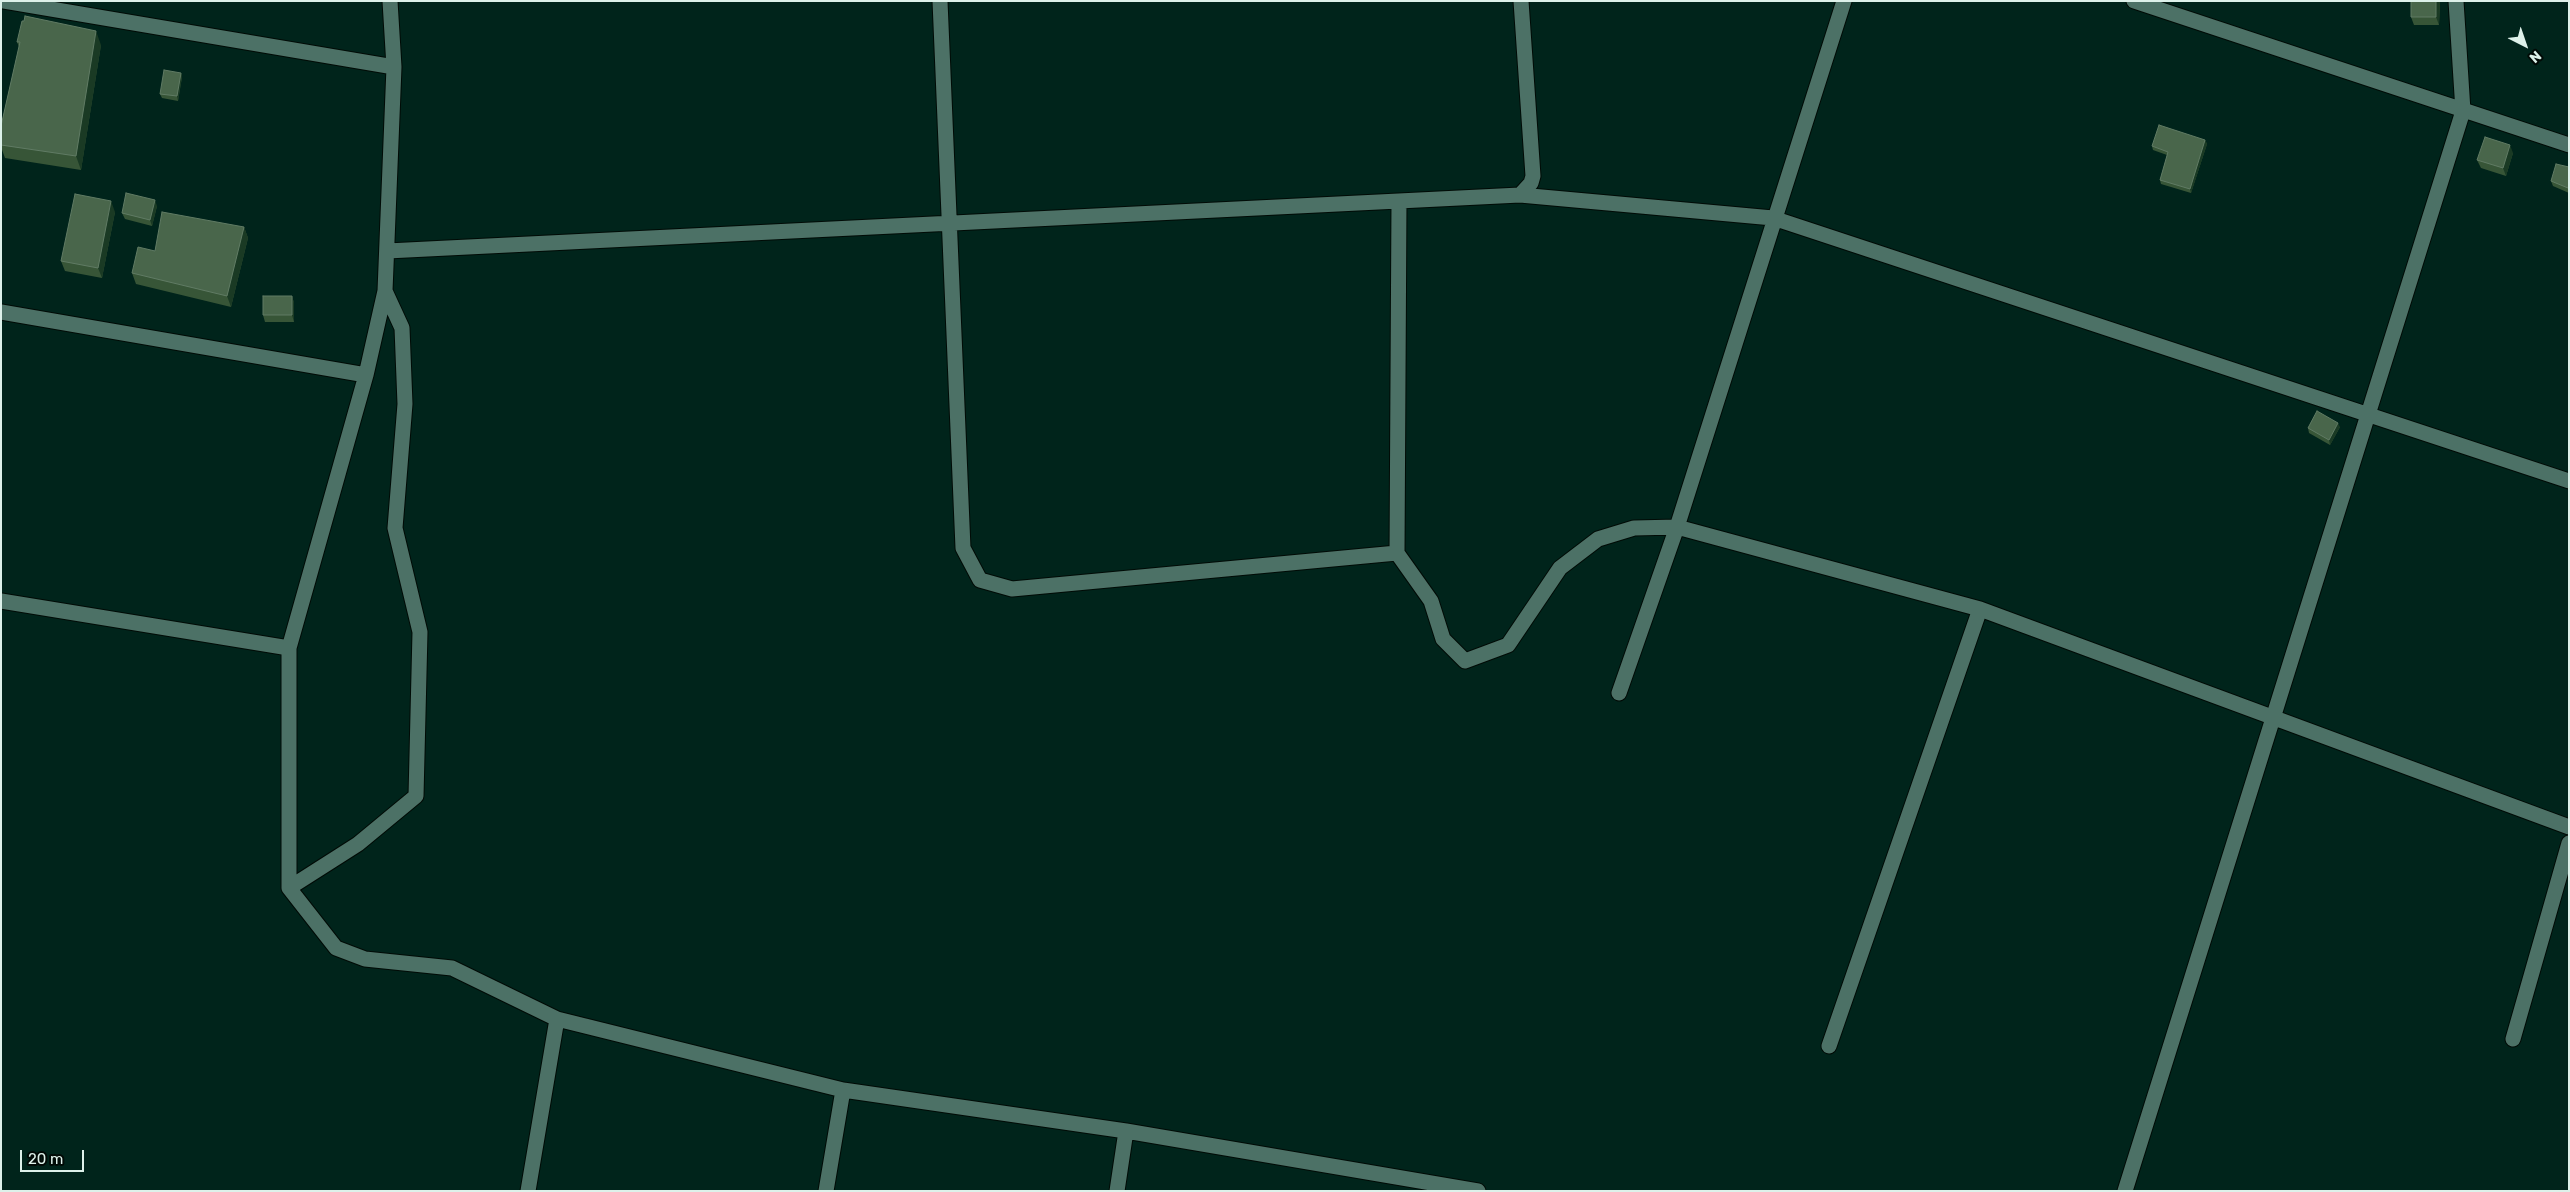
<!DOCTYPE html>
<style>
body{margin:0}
#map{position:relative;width:2570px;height:1192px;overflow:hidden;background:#00241b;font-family:Rubik,sans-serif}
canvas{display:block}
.frame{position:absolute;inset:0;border:2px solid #ddf1ea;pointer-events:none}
.north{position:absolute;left:2500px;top:20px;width:50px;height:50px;-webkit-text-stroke:4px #010a06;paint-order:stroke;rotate:139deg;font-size:14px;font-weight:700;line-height:20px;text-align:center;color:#ddf1ea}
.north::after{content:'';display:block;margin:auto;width:18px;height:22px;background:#ddf1ea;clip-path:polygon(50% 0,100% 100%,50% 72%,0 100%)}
.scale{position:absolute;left:20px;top:1150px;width:64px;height:22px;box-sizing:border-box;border:2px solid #ddf1ea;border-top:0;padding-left:6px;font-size:15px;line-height:18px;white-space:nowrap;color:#ddf1ea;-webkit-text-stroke:4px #010a06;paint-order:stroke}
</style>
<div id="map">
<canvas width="2570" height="1192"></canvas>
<div class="frame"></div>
<div class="north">N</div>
<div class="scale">20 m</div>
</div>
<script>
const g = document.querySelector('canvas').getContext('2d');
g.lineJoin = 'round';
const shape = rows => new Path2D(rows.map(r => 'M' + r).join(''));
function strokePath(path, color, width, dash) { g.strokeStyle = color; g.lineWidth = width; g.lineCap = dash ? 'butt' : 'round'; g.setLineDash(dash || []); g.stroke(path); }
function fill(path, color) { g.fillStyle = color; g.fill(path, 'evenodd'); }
const minor = shape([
 [4,1,394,67],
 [390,1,394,67,385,291,366,375,289,648,289,888,336,948,365,959,452,968,557,1019,843,1090,1126,1131,1478,1191],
 [940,1,963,548,980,580,1012,589,1397,553,1431,601,1443,639,1465,661,1508,645,1560,568,1598,539,1634,528,1677,527,1980,609,2569,827],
 [2134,1,2569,145],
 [1520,195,1531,183,1533,176,1521,1],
 [387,251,1520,195,1773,218,2569,481],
 [1,312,366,375],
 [1397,553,1399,201],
 [1,601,289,648],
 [1619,693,1677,527,1844,1],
 [289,888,358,844,416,796,420,632,395,528,405,404,402,328,385,291],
 [2513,1039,2569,843],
 [1829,1046,1980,609],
 [528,1191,557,1019],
 [826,1191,843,1090],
 [1117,1191,1126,1131],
 [2125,1191,2463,111,2456,1]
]);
strokePath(minor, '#000b06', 17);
strokePath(minor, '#4c7166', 15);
fill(shape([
 [2411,1,2440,1,2439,25,2414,25,2411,17],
 [17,42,101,45,81,170,5,158,1,147,1,126,19,47],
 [181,73,182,77,178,101,162,98,160,94],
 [2205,140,2207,144,2191,193,2161,184,2160,180,2167,155,2153,150,2152,146],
 [2513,153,2506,176,2481,168,2477,160],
 [2569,167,2569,193,2553,186,2551,181],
 [157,206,152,226,125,219,122,213],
 [115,212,102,278,65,271,61,261],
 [244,227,248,238,231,307,136,284,132,273,155,251],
 [292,296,294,303,294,322,265,322,263,315],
 [2340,427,2330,445,2309,433,2308,428]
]), '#375537');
fill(shape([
 [2436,1,2440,1,2439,25,2436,17],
 [96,31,101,45,81,170,76,156],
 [181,73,182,77,178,101,177,96],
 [2205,140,2207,144,2191,193,2190,189],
 [2510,145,2513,153,2506,176,2503,168],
 [155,200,157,206,152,226,150,220],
 [111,201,115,212,102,278,98,268],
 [244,227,248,238,231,307,227,296],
 [292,296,294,303,294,322,292,315],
 [2338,423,2340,427,2330,445,2329,440]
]), '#1a3a24');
const building = shape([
 [2411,1,2436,1,2436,17,2411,17,2411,1],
 [25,16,96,31,76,156,1,145,1,126,20,42,17,42,22,21,24,21,25,16],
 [164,70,181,73,177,96,160,94,164,70],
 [2159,125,2205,140,2190,189,2160,180,2168,152,2152,146,2159,125],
 [2485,137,2510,145,2503,168,2477,160,2485,137],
 [2556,164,2569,167,2569,184,2568,188,2551,181,2556,164],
 [126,193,155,200,150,220,122,213,126,193],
 [75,194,111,201,98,268,61,261,75,194],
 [162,212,244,227,227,296,132,273,138,247,155,251,162,212],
 [263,296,292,296,292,315,263,315,263,296],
 [2317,411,2338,423,2329,440,2308,428,2317,411]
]);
fill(building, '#49664b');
strokePath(building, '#607b64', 1);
</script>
